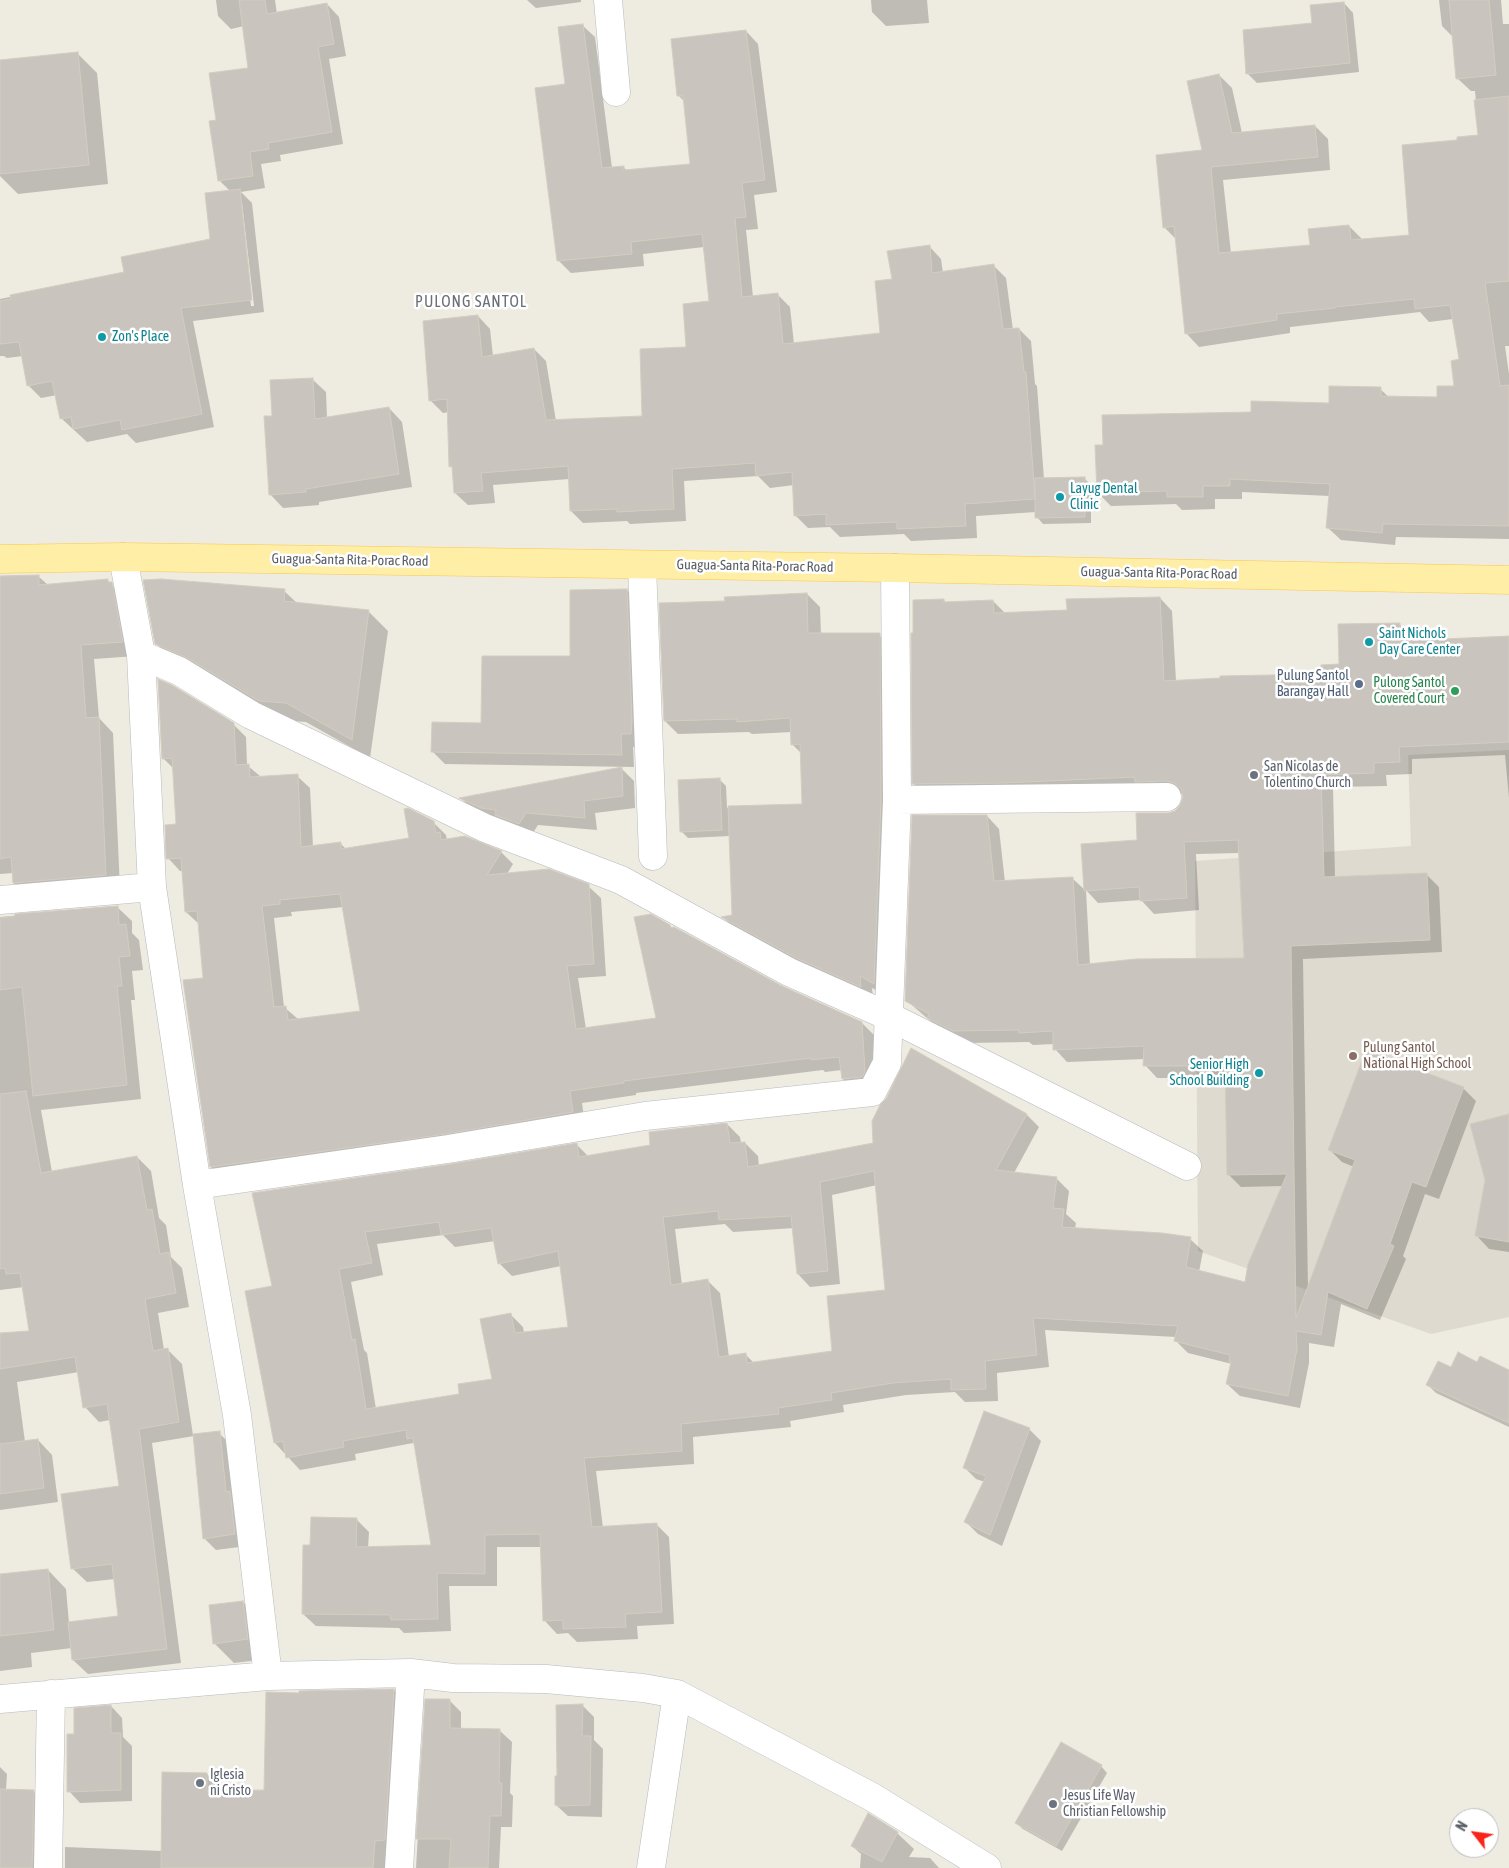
<!DOCTYPE html>
<style>
body{margin:0}
#map{position:relative;width:1509px;height:1868px;overflow:hidden;background:#eeebe1;font-family:"Asap Condensed",sans-serif}
canvas{display:block}
.north{position:absolute;left:1449px;top:1808px;width:50px;height:50px;box-sizing:border-box;background:#fff;border:1px solid #bdbfc1;border-radius:50%;rotate:300deg;font-size:14px;font-weight:700;line-height:20px;text-align:center;color:#595e64}
.north::after{content:'';display:block;margin:auto;width:18px;height:22px;background:#fc2419;clip-path:polygon(50% 0,100% 100%,50% 72%,0 100%)}
</style>
<div id="map">
<canvas width="1509" height="1868"></canvas>
<div class="north">N</div>
</div>
<script>
const g = document.querySelector('canvas').getContext('2d');
g.lineJoin = 'round';
function fill(path, color) { g.fillStyle = color; g.fill(path, 'evenodd'); }
const shape = rows => new Path2D(rows.map(r => 'M' + r).join(''));
function strokePath(path, color, width, dash) { g.strokeStyle = color; g.lineWidth = width; g.lineCap = dash ? 'butt' : 'round'; g.setLineDash(dash || []); g.stroke(path); }
function write(font, color, halo, rows, align = 'center') {
  g.font = font + ' "Asap Condensed",sans-serif'; g.lineWidth = 5; g.setLineDash([]); g.textBaseline = 'middle'; g.strokeStyle = halo; g.fillStyle = color; for (const [text, x, y, turn = 0] of rows) {
    g.save(); g.translate(x, y); g.rotate((+turn || 0) * Math.PI / 180); g.textAlign = isNaN(turn) ? turn : align; if (halo) g.strokeText(text, 0, 0); g.fillText(text, 0, 0); g.restore();
  }
}
fill(shape([
 [1509,750,1509,1317,1431,1334,1198,1251,1195,861,1411,846,1408,755]
]), '#dedad0');
fill(shape([
 [216,0,275,0,277,14,327,4,339,17,346,56,329,59,343,144,280,155,281,161,261,164,265,188,241,192,252,203,264,312,193,321,214,427,136,443,127,434,87,442,61,418,57,395,41,398,28,385,23,356,7,358,4,356,0,356,0,299,125,273,211,240,230,191,220,181,210,122,217,121,249,69,244,26,231,29,218,16],
 [240,203,242,203,254,306,251,306],
 [527,0,581,0,581,2,536,8],
 [871,0,927,0,929,23,886,26,872,12],
 [1439,0,1501,0,1503,24,1509,24,1509,346,1505,346,1509,374,1509,539,1396,537,1395,545,1341,540,1327,527,1330,496,1242,492,1242,499,1215,499,1215,509,1182,510,1176,504,1111,506,1098,493,1105,446,1252,413,1330,404,1380,389,1390,398,1438,398,1456,388,1460,360,1453,319,1429,322,1420,312,1290,327,1290,333,1199,347,1186,333,1177,240,1164,227,1203,151,1219,75,1232,88,1242,133,1315,126,1328,139,1330,170,1223,180,1231,253,1311,246,1349,226,1362,239,1410,236,1459,141,1479,137,1475,91,1471,91,1457,78,1454,38,1442,26],
 [1344,3,1353,13,1359,72,1257,83,1248,74],
 [582,25,595,37,612,168,623,167,628,171,691,165,685,102,679,96,746,31,758,44,777,192,754,195,758,229,746,230,753,297,778,295,790,307,794,344,882,334,893,280,929,246,941,259,943,273,994,266,1006,278,1013,330,1019,329,1031,341,1035,384,1037,386,1044,479,1084,478,1091,485,1091,523,1043,524,1037,517,1036,512,976,516,977,538,911,541,904,534,840,537,830,527,808,528,795,515,794,485,770,488,758,476,684,481,686,521,630,524,627,521,583,523,571,511,569,479,493,485,495,503,468,505,455,493,453,469,451,466,449,412,443,413,430,400,478,316,490,329,493,356,534,349,546,361,556,421,644,417,688,348,710,302,704,247,643,254,644,266,571,273,558,260,566,85],
 [77,53,97,73,108,184,18,194,0,176,0,62],
 [312,379,326,392,327,418,389,408,402,422,412,487,319,502,319,505,283,508,270,494,273,417],
 [38,576,48,585,107,580,125,598,136,656,94,659,99,718,113,733,120,889,28,897,14,883,13,873,0,874,0,577],
 [161,580,284,591,297,603,369,612,388,631,370,758,306,722,279,720,175,663,156,643],
 [627,590,640,603,644,746,633,747,634,767,445,764,432,751,483,724,571,657],
 [807,594,820,607,821,635,879,635,892,648,887,996,872,988,873,999,810,971,736,930,724,918,733,916,730,836,688,838,681,831,719,779,726,786,727,808,803,805,801,753,792,744,792,732,752,734,749,732,678,734,665,721,726,602],
 [1160,598,1172,611,1176,681,1323,675,1340,666,1399,624,1412,637,1412,642,1509,638,1509,798,1505,755,1412,759,1412,774,1386,775,1387,786,1333,787,1335,878,1426,874,1439,887,1442,952,1303,959,1308,1290,1354,1167,1342,1162,1330,1150,1463,1088,1476,1101,1439,1199,1425,1194,1403,1256,1406,1259,1380,1320,1341,1304,1334,1347,1309,1343,1309,1363,1300,1408,1240,1396,1227,1384,1232,1364,1188,1353,1175,1340,1176,1337,1045,1330,1049,1367,997,1373,998,1401,965,1402,955,1392,906,1395,843,1405,844,1412,790,1421,791,1427,693,1437,694,1464,596,1471,603,1528,656,1524,669,1537,674,1624,637,1626,638,1639,577,1642,568,1633,557,1634,545,1621,542,1547,497,1547,497,1586,449,1586,451,1631,404,1633,399,1628,316,1626,303,1614,311,1547,356,1519,369,1532,368,1548,433,1546,415,1445,413,1443,355,1454,356,1460,300,1470,275,1443,273,1287,451,1166,577,1145,589,1157,651,1146,727,1124,740,1137,741,1143,745,1143,758,1156,759,1166,1027,1115,1039,1127,1014,1173,1056,1178,1069,1191,1066,1214,1076,1223,1075,1229,1190,1239,1203,1251,1199,1272,1246,1283,1283,1186,1241,1187,1228,1174,1227,1078,1157,1078,1145,1065,1145,1059,1067,1062,1055,1049,1054,1044,1033,1045,1029,1042,966,1043,941,1030,906,1000,987,816,999,829,1005,882,1073,879,1086,891,1090,965,1245,959,1240,853,1196,854,1199,910,1154,914,1141,900,1098,903,1086,890,1168,814,1175,812,1181,806,1183,794,926,796,914,784,944,600,946,603,993,601,1006,614,1068,611],
 [877,1185,887,1291,834,1352,754,1363,745,1354,729,1357,720,1293,708,1281,682,1285,675,1229,725,1224,733,1232,794,1228,798,1274,810,1287,840,1284,832,1195],
 [443,1235,455,1247,495,1241,499,1263,512,1276,561,1266,569,1328,524,1333,523,1327,511,1315,493,1380,460,1395,376,1409,367,1353,364,1350,351,1282,383,1275,377,1244],
 [233,724,246,737,247,765,261,777,297,776,310,788,313,847,340,843,346,849,410,839,433,822,446,835,447,840,501,852,513,864,507,874,588,886,601,898,606,976,578,978,586,1029,658,1019,669,926,781,987,862,1023,874,1035,877,1084,856,1091,843,1079,842,1070,825,1072,823,1070,636,1093,636,1095,582,1103,585,1124,224,1179,211,1167,204,979,199,924,186,912,183,871,180,871,168,858,177,825,174,769,163,758],
 [344,907,361,1012,298,1019,284,1007,274,918,292,916,291,912],
 [622,769,634,781,635,808,595,813,597,830,538,825,531,836,473,810,462,799],
 [117,907,132,921,132,933,139,940,143,970,132,971,135,1000,131,1000,141,1099,41,1110,52,1172,137,1157,151,1171,159,1218,166,1225,171,1257,182,1268,189,1307,158,1313,164,1350,168,1350,182,1364,193,1435,219,1433,231,1445,247,1546,216,1550,204,1538,194,1436,152,1443,181,1663,88,1674,73,1660,72,1648,31,1653,32,1667,0,1671,0,1576,48,1570,66,1589,69,1623,120,1617,115,1579,87,1582,72,1568,121,1487,110,1420,99,1422,85,1407,79,1372,17,1382,25,1442,38,1440,52,1455,58,1502,0,1510,0,1334,30,1332,24,1287,0,1290,0,917],
 [1509,1115,1509,1252,1489,1249,1477,1236],
 [1478,1363,1509,1371,1509,1427,1436,1393,1427,1384,1452,1369],
 [1029,1429,1041,1441,1002,1546,978,1534,966,1522,985,1482,976,1479,964,1467],
 [243,1602,263,1622,267,1659,234,1663,214,1643],
 [394,1690,405,1702,395,1868,65,1868,65,1847,162,1851,207,1774,219,1786,218,1792,265,1792,300,1695],
 [426,1700,449,1700,461,1712,461,1730,500,1731,512,1742,510,1793,513,1796,512,1827,501,1827,499,1868,416,1868],
 [582,1705,594,1717,594,1740,603,1749,602,1817,568,1816,556,1805,558,1777],
 [111,1706,122,1718,123,1737,132,1746,132,1801,80,1803,69,1791,76,1735],
 [1101,1766,1107,1773,1062,1851,1023,1829,1016,1823],
 [0,1767,7,1774,6,1790,33,1791,45,1803,44,1868,0,1868],
 [897,1833,914,1849,909,1857,930,1858,939,1868,860,1868,861,1854,852,1846]
]), '#0003');
const building = shape([
 [239,0,265,0,267,14,327,3,334,44,318,47,332,132,268,143,269,149,250,152,253,176,218,181,209,121,216,120,209,73,248,68,239,0],
 [1449,0,1489,0,1496,75,1456,79,1449,0],
 [1344,2,1350,63,1246,74,1243,30,1312,23,1310,5,1344,2],
 [583,24,602,168,624,166,624,170,690,164,683,96,677,96,671,39,746,30,765,180,742,183,746,217,735,218,742,297,778,293,783,344,880,333,875,281,892,279,887,251,930,245,932,273,994,264,1003,329,1019,328,1024,372,1026,372,1035,499,965,504,966,526,897,529,897,522,826,525,826,514,794,516,792,472,756,476,755,463,672,469,674,509,617,512,617,509,570,511,568,466,481,473,483,491,454,493,452,466,449,467,447,399,429,401,423,321,478,315,482,357,534,348,546,420,642,416,640,349,686,347,683,304,709,301,702,234,631,242,632,254,557,261,535,88,565,84,558,27,583,24],
 [78,52,89,165,0,174,0,60,78,52],
 [1219,74,1232,133,1315,125,1318,157,1211,167,1219,253,1310,245,1308,229,1349,225,1351,240,1409,235,1402,145,1457,140,1457,137,1478,135,1474,100,1509,96,1509,281,1485,283,1500,386,1509,385,1509,526,1383,524,1382,533,1326,528,1330,484,1230,479,1230,486,1203,486,1203,497,1167,497,1167,491,1097,493,1095,445,1103,445,1102,415,1251,412,1251,401,1329,403,1329,386,1381,387,1381,396,1437,397,1437,386,1454,386,1451,361,1459,359,1450,305,1415,309,1414,299,1335,307,1335,308,1277,314,1277,320,1185,334,1174,226,1163,228,1156,155,1202,150,1187,81,1219,74],
 [240,189,252,300,181,308,202,414,122,430,120,420,73,429,71,417,60,419,52,381,27,386,19,342,0,344,0,301,11,299,10,295,124,272,121,257,210,239,205,193,240,189],
 [313,378,315,419,389,407,399,474,306,489,306,492,269,495,264,416,272,416,270,380,313,378],
 [1085,477,1085,517,1035,518,1035,478,1085,477],
 [39,575,39,585,108,579,108,582,112,582,123,642,81,645,86,718,99,717,106,875,13,883,11,857,0,859,0,576,39,575],
 [161,579,285,589,284,601,369,610,352,740,286,703,259,701,187,658,155,644,143,580,161,579],
 [627,589,632,722,631,734,621,734,622,755,431,752,432,722,481,723,482,656,570,656,570,590,627,589],
 [807,593,808,633,880,633,881,800,874,984,860,976,861,987,796,958,721,917,732,915,728,806,802,804,800,744,791,745,790,718,737,722,737,719,664,721,659,603,725,601,724,597,807,593],
 [1160,597,1164,681,1220,678,1220,676,1321,674,1321,665,1339,664,1338,624,1400,623,1400,641,1509,636,1509,742,1399,747,1400,762,1374,763,1374,773,1321,775,1324,877,1427,873,1430,940,1291,946,1296,1318,1355,1160,1328,1150,1366,1050,1464,1087,1426,1187,1412,1182,1390,1244,1394,1246,1367,1309,1328,1292,1321,1335,1296,1331,1297,1349,1288,1396,1226,1384,1231,1362,1229,1362,1230,1355,1174,1341,1178,1326,1033,1318,1037,1355,985,1361,986,1389,951,1390,951,1379,893,1383,831,1393,832,1400,778,1408,779,1414,681,1424,682,1451,584,1458,592,1527,657,1523,662,1612,625,1614,626,1627,563,1629,563,1620,543,1621,540,1534,485,1535,485,1574,437,1573,438,1619,391,1620,390,1615,302,1614,303,1545,310,1545,311,1517,357,1518,356,1547,431,1545,413,1438,407,1439,406,1430,343,1441,344,1447,286,1458,283,1441,274,1443,245,1291,272,1286,252,1193,451,1164,577,1143,579,1157,650,1145,649,1132,727,1123,730,1143,745,1142,748,1167,873,1143,872,1121,880,1105,886,1099,911,1048,1027,1114,996,1170,1057,1177,1053,1208,1064,1209,1062,1227,1162,1233,1191,1237,1186,1267,1245,1282,1248,1264,1287,1174,1227,1175,1225,1066,1143,1066,1144,1046,1053,1050,1053,1031,1019,1033,1019,1030,953,1031,927,1018,929,1014,905,1001,912,815,987,815,994,881,1073,877,1078,965,1136,959,1244,958,1238,840,1184,842,1187,898,1140,901,1139,887,1084,891,1081,844,1137,840,1136,813,1168,813,1175,811,1180,805,1183,797,1181,789,1174,783,1167,781,1135,782,1134,777,1003,783,912,784,911,633,913,633,913,600,944,599,944,602,993,600,994,613,1067,610,1066,599,1160,597],
 [874,1171,885,1290,827,1296,832,1351,747,1363,746,1353,719,1357,708,1279,671,1285,663,1217,718,1211,719,1220,791,1216,797,1274,828,1271,820,1182,874,1171],
 [439,1222,441,1235,491,1228,498,1264,558,1251,568,1327,515,1333,511,1313,480,1319,492,1379,458,1384,459,1394,366,1409,355,1339,352,1340,339,1269,372,1263,365,1232,439,1222],
 [158,679,172,685,234,723,236,765,249,764,250,777,298,774,301,847,341,842,341,849,409,838,404,809,408,808,434,821,436,833,440,832,441,840,465,836,502,851,487,875,549,869,589,884,594,964,567,966,576,1029,656,1018,634,917,651,914,670,925,671,928,674,927,782,986,862,1022,865,1072,862,1077,842,1079,839,1057,811,1060,811,1058,624,1081,624,1083,570,1091,573,1112,446,1134,210,1167,183,980,203,978,197,911,185,912,181,858,166,859,165,825,176,824,172,758,162,759,158,679],
 [340,894,360,1011,288,1020,286,1006,274,1007,262,906,280,904,280,900,340,894],
 [622,767,623,796,584,801,585,818,526,813,519,824,495,815,496,810,481,808,459,798,622,767],
 [720,778,722,830,680,832,678,780,720,778],
 [118,906,119,925,126,924,130,956,119,957,122,986,117,986,127,1085,33,1096,22,987,0,990,0,918,15,916,15,914,118,906],
 [26,1091,41,1173,137,1156,147,1210,152,1209,160,1254,169,1252,176,1293,145,1299,153,1351,168,1348,179,1422,139,1429,167,1649,72,1660,68,1622,118,1616,112,1564,71,1569,61,1494,119,1486,107,1404,83,1408,75,1357,0,1369,0,1333,29,1331,20,1273,6,1274,5,1268,0,1269,0,1094,26,1091],
 [1509,1114,1509,1242,1475,1236,1485,1180,1470,1124,1509,1114],
 [1458,1352,1477,1362,1480,1356,1509,1370,1509,1423,1426,1385,1438,1361,1451,1367,1458,1352],
 [984,1411,1030,1428,990,1535,964,1522,986,1476,963,1468,984,1411],
 [220,1431,226,1492,230,1491,235,1534,203,1539,193,1434,220,1431],
 [38,1439,44,1488,0,1494,0,1444,38,1439],
 [48,1569,54,1630,0,1636,0,1574,48,1569],
 [243,1601,248,1639,213,1644,209,1605,243,1601],
 [394,1689,385,1840,375,1841,373,1868,161,1868,162,1772,207,1773,207,1791,264,1790,266,1692,299,1693,299,1691,394,1689],
 [425,1699,450,1699,450,1728,500,1729,499,1783,502,1783,501,1816,490,1816,488,1868,449,1868,451,1839,416,1839,425,1699],
 [583,1704,582,1736,591,1736,590,1805,558,1806,555,1805,555,1776,557,1776,556,1705,583,1704],
 [111,1705,111,1733,121,1733,121,1790,67,1792,67,1734,74,1734,74,1708,111,1705],
 [1061,1742,1102,1765,1056,1846,1015,1823,1061,1742],
 [0,1789,34,1790,32,1868,0,1868,0,1789],
 [868,1813,898,1832,882,1862,851,1846,868,1813]
]);
fill(building, '#c9c5be');
strokePath(building, '#d4ccbf', 1);
const minor = shape([
 [608,0,616,92],
 [123,557,141,655,152,887,197,1185,237,1415,268,1676],
 [642,565,653,856],
 [141,655,179,671,251,715,485,828,621,880,789,972,888,1016,1187,1166],
 [897,800,1167,797],
 [0,900,152,887],
 [197,1185,448,1149,645,1116,872,1092,887,1063,897,800,895,568],
 [0,1699,268,1676,411,1673,453,1678,546,1679,643,1688,677,1694,872,1797,987,1868],
 [48,1868,51,1694],
 [399,1868,411,1673],
 [651,1868,677,1694]
]);
const major = shape([
 [0,559,123,557,895,568,1509,580]
]);
strokePath(minor, '#b6babf', 29);
strokePath(major, '#ffc749', 29);
strokePath(minor, '#fff', 28);
strokePath(major, '#ffeea5', 28);
for (const [x, y, r, color] of [
 [102,337,5,"#0f9aa8"],
 [1060,497,5,"#0f9aa8"],
 [1369,642,5,"#0f9aa8"],
 [1359,684,5,"#5c6f8a"],
 [1455,691,5,"#2e9e5b"],
 [1254,775,5,"#6b7280"],
 [1353,1056,5,"#8d6e63"],
 [1259,1073,5,"#0f9aa8"],
 [200,1783,5,"#6b7280"],
 [1053,1804,5,"#6b7280"]
]) { const dot = new Path2D(); dot.arc(x, y, r, 0, 2 * Math.PI); g.fillStyle = color; g.fill(dot); strokePath(dot, '#fff', 2); }
write('14px', '#0d838f', '#fff', [
 ["Zon's Place",112,337],
 ["Layug Dental",1070,489],
 ["Clinic",1070,505],
 ["Saint Nichols",1379,634],
 ["Day Care Center",1379,650],
 ["Senior High",1249,1065,"right"],
 ["School Building",1249,1081,"right"]
], 'left');
write('14px', '#595e64', '#fff', [
 ["Guagua-Santa Rita-Porac Road",350,560,1],
 ["Guagua-Santa Rita-Porac Road",755,566,1],
 ["Guagua-Santa Rita-Porac Road",1159,573,1]
]);
write('14px', '#4e5e75', '#fff', [
 ["Pulung Santol",1349,676],
 ["Barangay Hall",1349,692]
], 'right');
write('14px', '#27864d', '#fff', [
 ["Pulong Santol",1445,683],
 ["Covered Court",1445,699]
], 'right');
write('14px', '#5b616d', '#fff', [
 ["San Nicolas de",1264,767],
 ["Tolentino Church",1264,783],
 ["Iglesia",210,1775],
 ["ni Cristo",210,1791],
 ["Jesus Life Way",1063,1796],
 ["Christian Fellowship",1063,1812]
], 'left');
write('14px', '#785e54', '#fff', [
 ["Pulung Santol",1363,1048],
 ["National High School",1363,1064]
], 'left');
g.letterSpacing = '1px';
write('16px', '#6a7076', '#fff', [
 ["PULONG SANTOL",471,302]
]);
g.letterSpacing = '0px';
</script>
